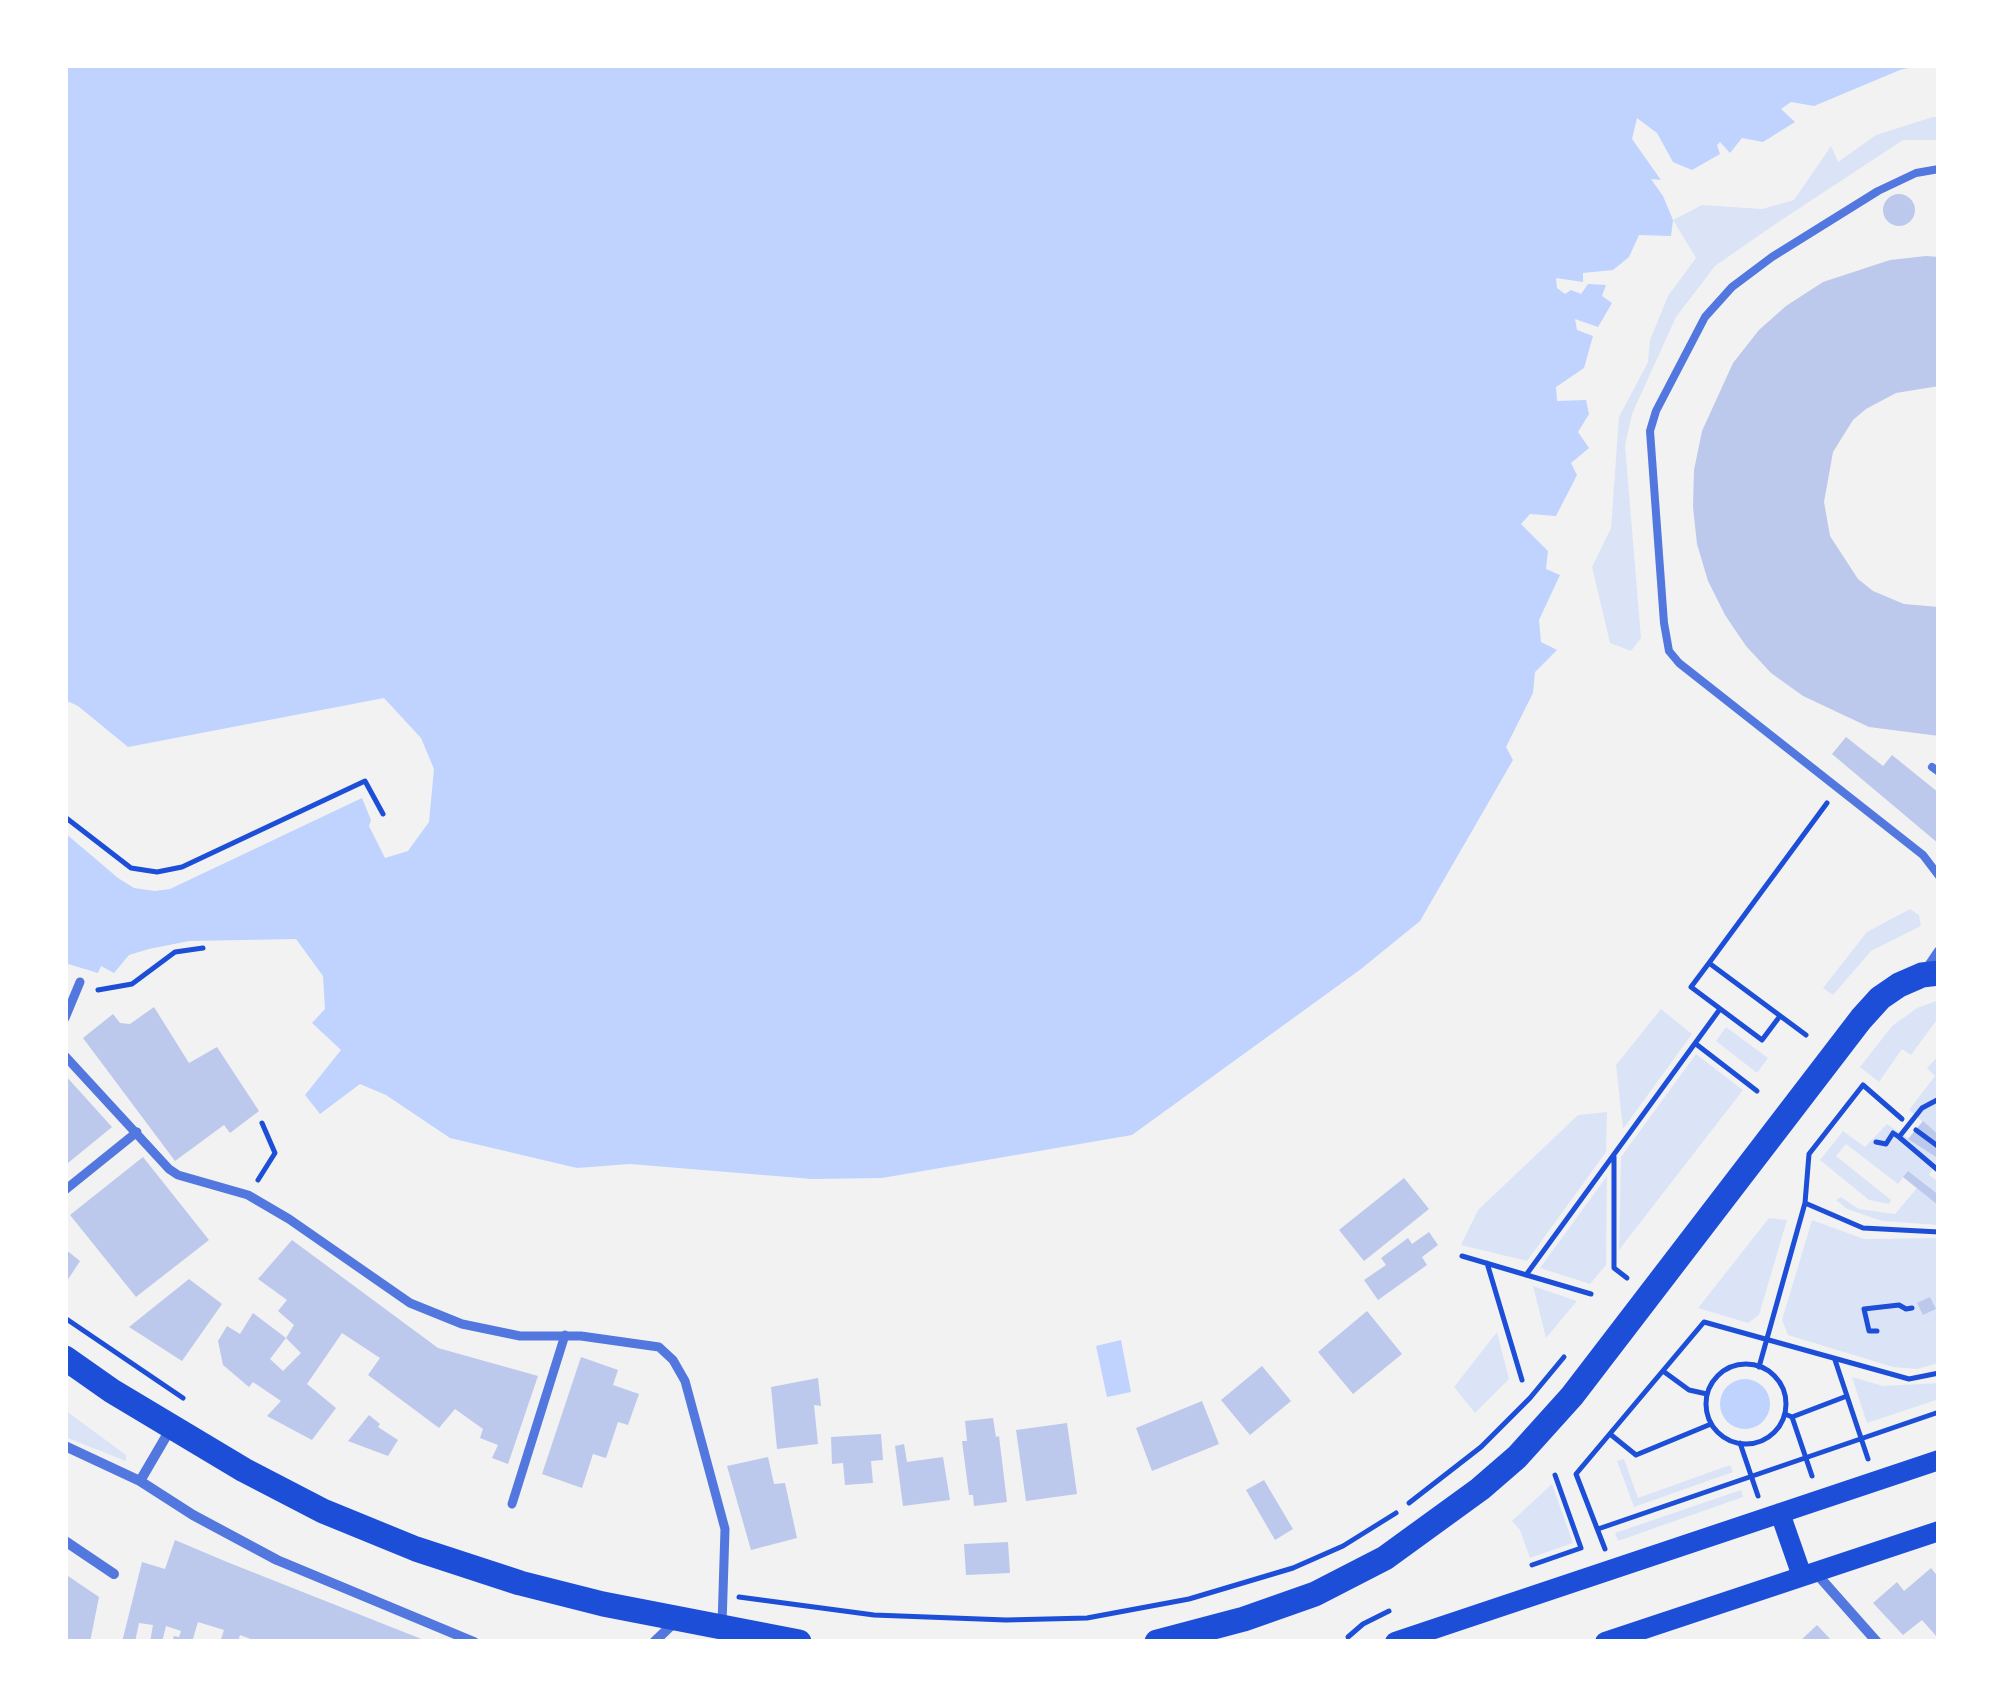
<!DOCTYPE html>
<style>
body{margin:0}
#map{position:relative;width:2004px;height:1707px;overflow:hidden;background:#f2f2f2;font-family:"Sofia Sans Condensed",sans-serif}
canvas{display:block}
.frame{position:absolute;inset:0;border:68px solid #fff;pointer-events:none}
</style>
<div id="map">
<canvas width="2004" height="1707"></canvas>
<div class="frame"></div>
</div>
<script>
const g = document.querySelector('canvas').getContext('2d');
g.lineJoin = 'round';
function fill(path, color) { g.fillStyle = color; g.fill(path, 'evenodd'); }
const shape = rows => new Path2D(rows.map(r => 'M' + r).join(''));
function strokePath(path, color, width, dash) { g.strokeStyle = color; g.lineWidth = width; g.lineCap = dash ? 'butt' : 'round'; g.setLineDash(dash || []); g.stroke(path); }
fill(shape([
 [1933,117,1939,117,1939,140,1903,140,1774,225,1715,266,1676,317,1632,414,1625,445,1641,638,1631,651,1610,643,1592,567,1611,528,1619,417,1648,362,1650,340,1668,296,1696,258,1673,220,1702,205,1762,209,1794,200,1831,146,1838,162,1876,135],
 [1910,909,1919,915,1921,926,1871,951,1833,995,1823,988,1867,932],
 [1939,1000,1939,1017,1911,1055,1902,1049,1879,1082,1860,1067,1892,1026,1917,1008],
 [1661,1009,1692,1034,1623,1129,1616,1065],
 [1726,1027,1768,1058,1757,1073,1716,1041],
 [1696,1054,1743,1090,1619,1250,1621,1157],
 [1939,1055,1939,1135,1909,1110,1935,1076,1927,1068],
 [1607,1112,1606,1152,1527,1261,1461,1245,1478,1210,1578,1115],
 [1887,1124,1939,1159,1929,1175,1939,1182,1939,1195,1908,1171,1898,1184,1846,1144,1836,1156,1891,1200,1889,1204,1869,1200,1820,1160,1843,1131,1865,1147],
 [1607,1176,1606,1265,1590,1284,1540,1268],
 [1917,1188,1939,1206,1939,1225,1882,1221,1847,1209,1836,1200,1841,1197,1859,1209,1895,1214],
 [1769,1218,1787,1220,1759,1315,1748,1323,1698,1308],
 [1812,1220,1864,1239,1939,1238,1939,1363,1917,1369,1893,1367,1788,1335,1782,1320],
 [1533,1286,1577,1301,1546,1338],
 [1497,1332,1509,1379,1475,1413,1454,1387],
 [1852,1377,1883,1386,1939,1383,1939,1399,1867,1423],
 [65,1410,126,1455,126,1461,65,1437],
 [1624,1459,1638,1498,1730,1465,1733,1472,1634,1507,1617,1461],
 [1552,1484,1573,1543,1530,1558,1520,1530,1512,1521],
 [1741,1490,1743,1497,1618,1541,1615,1533]
]), '#dbe4f7');
fill(shape([
 [65,65,1921,65,1900,70,1814,106,1791,102,1781,109,1795,122,1763,142,1742,138,1730,153,1720,142,1717,145,1720,154,1692,170,1673,162,1657,133,1637,118,1632,139,1661,180,1651,179,1663,196,1673,220,1671,236,1639,235,1629,257,1613,270,1583,273,1583,282,1556,278,1557,288,1565,294,1571,290,1581,294,1588,284,1606,285,1602,296,1612,303,1598,327,1575,319,1577,330,1593,336,1584,368,1556,387,1557,401,1586,400,1589,414,1578,432,1589,448,1571,463,1577,475,1556,516,1530,514,1521,524,1548,551,1546,569,1560,575,1539,620,1541,642,1557,650,1535,672,1533,693,1506,747,1513,760,1420,921,1361,969,1132,1135,882,1178,812,1179,630,1164,577,1168,450,1138,386,1095,360,1084,320,1114,305,1095,341,1050,312,1023,325,1009,323,976,296,939,189,941,149,949,129,955,114,973,101,966,98,973,65,963,65,833,118,878,134,888,155,891,170,889,362,798,371,820,369,826,385,858,408,851,429,822,434,769,421,738,384,698,128,747,78,706,65,700],
 [1121,1340,1131,1392,1107,1397,1096,1346],
 '1720 1404a25 25 0 1 1 50 0a25 25 0 1 1-50 0Z'
]), '#bfd3fe');
fill(shape([
 '1883 210a16 16 0 1 1 32 0a16 16 0 1 1-32 0Z',
 [1926,256,1939,257,1939,386,1896,393,1866,409,1853,420,1833,452,1824,502,1830,536,1858,579,1873,591,1904,604,1939,607,1939,736,1869,727,1803,696,1771,673,1746,646,1725,615,1708,581,1697,544,1693,507,1694,470,1702,431,1733,363,1759,330,1786,306,1823,282,1890,260],
 [1846,737,1883,766,1892,755,1939,793,1939,844,1832,754],
 [154,1007,189,1063,217,1047,259,1111,230,1133,224,1125,175,1161,83,1038,113,1014,120,1023,130,1024],
 [65,1075,112,1127,68,1163,65,1160],
 [1923,1121,1939,1135,1939,1159,1908,1139],
 [143,1157,209,1240,136,1297,70,1215],
 [1908,1171,1939,1195,1939,1206,1903,1177],
 [1404,1178,1429,1209,1364,1261,1339,1230],
 [1429,1232,1438,1245,1422,1257,1427,1265,1378,1300,1364,1280,1386,1265,1381,1258,1408,1238,1412,1244],
 [292,1240,438,1348,538,1376,508,1464,492,1458,498,1445,480,1438,483,1429,455,1409,439,1428,368,1375,380,1358,342,1333,307,1384,336,1408,312,1440,267,1416,281,1401,253,1382,249,1387,223,1365,218,1341,227,1326,240,1334,253,1313,286,1338,294,1325,278,1311,287,1300,258,1279],
 [286,1338,301,1353,283,1371,270,1359],
 [65,1249,80,1261,65,1284],
 [189,1279,222,1304,182,1361,129,1327],
 [1930,1297,1936,1309,1923,1315,1917,1303],
 [1367,1311,1402,1354,1353,1394,1318,1352],
 [581,1357,618,1370,613,1385,639,1394,628,1425,618,1422,606,1458,593,1454,582,1488,542,1474],
 [1262,1366,1291,1401,1250,1435,1221,1400],
 [818,1378,821,1406,814,1405,818,1444,777,1449,771,1387],
 [1202,1401,1219,1444,1152,1471,1136,1428],
 [369,1415,380,1424,378,1427,398,1440,388,1456,348,1441],
 [993,1418,996,1437,999,1436,1007,1502,974,1506,973,1495,969,1495,962,1441,967,1441,965,1421],
 [1067,1423,1077,1494,1026,1501,1016,1430],
 [881,1434,883,1460,871,1461,873,1483,845,1485,843,1463,832,1464,831,1437],
 [904,1444,907,1462,943,1457,950,1500,903,1506,895,1446],
 [768,1457,774,1484,785,1483,797,1538,751,1550,727,1466],
 [1264,1480,1293,1529,1275,1540,1246,1490],
 [175,1540,227,1562,429,1642,259,1642,240,1635,238,1642,220,1642,224,1630,198,1622,192,1642,172,1642,174,1636,179,1637,181,1631,166,1626,162,1642,150,1642,153,1625,139,1623,135,1642,122,1642,142,1562,165,1569],
 [1008,1542,1010,1573,966,1575,964,1544],
 [1931,1568,1939,1578,1939,1635,1937,1637,1922,1620,1903,1635,1873,1603,1897,1582,1904,1591],
 [65,1574,99,1597,90,1642,65,1642],
 [1817,1625,1833,1642,1799,1642]
]), '#bdc9ec');
strokePath(shape([
 [65,817,131,868,157,872,182,867,365,781,383,814],
 [1709,963,1827,803],
 [98,990,132,984,175,952,203,948],
 [1780,1016,1762,1040,1691,987,1709,963,1806,1035],
 [1696,1044,1757,1091],
 [1939,1099,1922,1108,1899,1137,1939,1171],
 [1916,1130,1939,1147],
 [1876,1142,1886,1144,1893,1133,1899,1137],
 [1614,1157,1614,1268,1627,1278],
 [258,1180,275,1153,262,1123],
 [1805,1203,1863,1228,1939,1232],
 [1462,1256,1591,1294],
 [1487,1263,1522,1380],
 [1526,1275,1720,1009],
 [65,1318,183,1398],
 [1877,1331,1869,1331,1864,1309,1899,1305,1906,1309,1912,1308],
 [1835,1360,1868,1459],
 '1706 1404a40 40 0 1 1 80 0a40 40 0 1 1-80 0Z',
 [1759,1367,1805,1203,1809,1154,1863,1085,1902,1119],
 [1663,1371,1689,1390,1707,1394],
 [1785,1414,1792,1417,1847,1396],
 [1792,1417,1812,1476],
 [1610,1434,1636,1455,1711,1424],
 [1740,1443,1758,1496],
 [1409,1503,1481,1447,1530,1398,1564,1357],
 [1598,1529,1939,1412],
 [1605,1549,1576,1474,1704,1322,1909,1379,1939,1373],
 [1532,1565,1581,1548,1555,1475],
 [739,1597,874,1615,1006,1620,1087,1618,1189,1599,1293,1568,1343,1546,1396,1513],
 [1348,1637,1363,1624,1389,1611]
]), '#1d4ed8', 5);
strokePath(shape([
 [1939,169,1916,173,1878,191,1772,257,1732,287,1705,317,1656,411,1650,431,1664,623,1669,651,1679,663,1923,855,1939,876],
 [1932,767,1939,772]
]), '#5277de', 8);
strokePath(shape([
 [65,1018,80,982],
 [65,1056,169,1169,178,1175,248,1195,289,1219,410,1303,462,1324,520,1336,581,1336,659,1347,673,1360,685,1381,725,1529,722,1625],
 [65,1190,137,1132],
 [512,1504,565,1335]
]), '#5277de', 9);
strokePath(shape([
 [1926,970,1939,951],
 [65,1446,140,1481,193,1515,277,1560,474,1642],
 [140,1481,171,1428],
 [65,1541,114,1574],
 [1815,1572,1877,1642],
 [654,1642,675,1622]
]), '#5277de', 10);
strokePath(shape([
 [1780,1513,1802,1576],
 [1395,1642,1939,1460],
 [1605,1642,1939,1531]
]), '#1d4ed8', 20);
strokePath(shape([
 [65,1358,112,1391,244,1470,323,1511,416,1549,520,1583,603,1604,799,1642],
 [1157,1642,1244,1619,1315,1594,1385,1558,1480,1489,1517,1457,1572,1396,1861,1019,1880,998,1899,985,1922,975,1939,973]
]), '#1d4ed8', 25);
</script>
